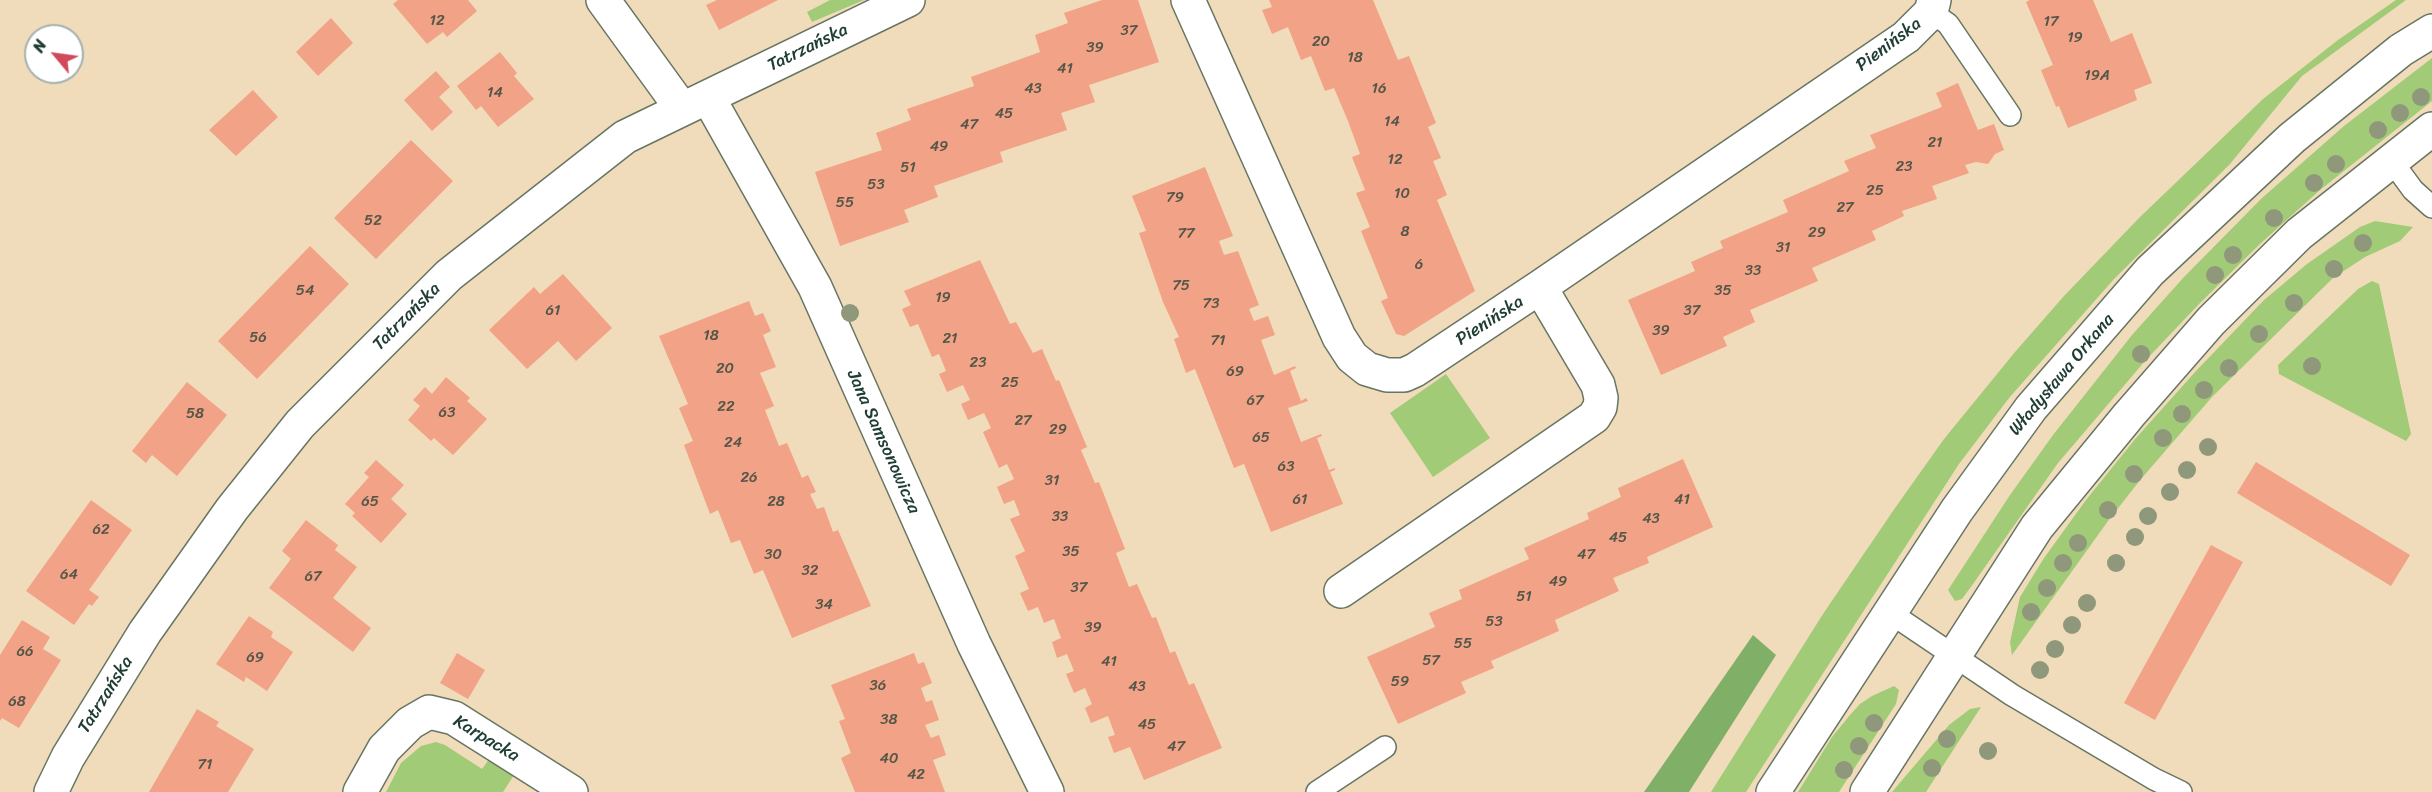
<!DOCTYPE html>
<meta charset="utf-8">
<style>
body{margin:0}
#map{position:relative;width:2432px;height:792px;overflow:hidden;background:#f0dcba;font-family:Sriracha,sans-serif}
canvas{display:block}
.north{position:absolute;left:24px;top:24px;width:60px;height:60px;box-sizing:border-box;background:#fff;border:2px solid #a5b1ae;border-radius:50%;rotate:299deg;font-size:16px;font-weight:700;line-height:24px;text-align:center;color:#1f3d34}
.north::after{content:'';display:block;margin:auto;width:21px;height:27px;background:#d1495b;clip-path:polygon(50% 0,100% 100%,50% 72%,0 100%)}
</style>
<div id="map">
<canvas width="2432" height="792"></canvas>
<div class="north">N</div>
</div>
<script>
const g = document.querySelector('canvas').getContext('2d');
g.lineJoin = 'round';
function fill(path, color) { g.fillStyle = color; g.fill(path, 'evenodd'); }
const shape = rows => new Path2D(rows.map(r => 'M' + r).join(''));
function strokePath(path, color, width, dash) { g.strokeStyle = color; g.lineWidth = width; g.lineCap = dash ? 'butt' : 'round'; g.setLineDash(dash || []); g.stroke(path); }
function write(font, color, halo, rows, align = 'center') {
  g.font = font + ' Sriracha,sans-serif'; g.lineWidth = 4.5; g.setLineDash([]); g.textBaseline = 'middle'; g.strokeStyle = halo; g.fillStyle = color; for (const [text, x, y, turn = 0] of rows) {
    g.save(); g.translate(x, y); g.rotate((+turn || 0) * Math.PI / 180); g.textAlign = isNaN(turn) ? turn : align; if (halo) g.strokeText(text, 0, 0); g.fillText(text, 0, 0); g.restore();
  }
}
fill(shape([
 [830,0,864,0,812,22,807,12],
 [2396,0,2406,0,2302,76,2230,164,2114,279,2009,398,1959,464,1746,792,1711,792,1823,614,1895,508,1944,439,2015,352,2064,296,2139,218,2263,99,2338,40],
 [2432,58,2432,101,2320,190,2261,243,2199,304,2145,361,2058,463,1973,584,1962,599,1955,601,1948,590,2010,495,2053,435,2132,335,2184,277,2262,198,2344,126],
 [2375,221,2413,227,2400,241,2365,257,2333,278,2212,397,2141,479,2108,521,2012,655,2010,642,2020,597,2044,558,2086,500,2136,438,2196,371,2264,300,2307,264,2360,227],
 [2372,281,2379,284,2411,434,2406,441,2279,374,2278,365,2358,289],
 [1446,374,1490,438,1433,477,1390,413],
 [1894,686,1899,690,1896,704,1839,792,1798,792,1832,737,1850,715,1860,704,1872,696],
 [1981,707,1926,792,1892,792,1949,725,1970,709],
 [436,742,445,745,482,769,492,755,516,772,503,792,386,792,401,763,421,746]
]), '#a1cb77');
fill(shape([
 [1753,635,1776,655,1689,792,1644,792]
]), '#80af68');
fill(shape([
 [398,0,468,0,477,11,447,37,443,32,427,44,393,4],
 [717,0,778,0,719,30,706,5],
 [1102,0,1138,0,1159,62,1089,85,1095,102,1061,113,1067,130,1000,152,1003,162,934,186,938,197,904,210,909,222,840,246,815,172,882,150,876,133,911,120,907,109,974,86,971,77,1040,52,1035,35,1068,23,1064,13],
 [1269,0,1373,0,1398,60,1409,56,1436,123,1428,127,1441,158,1433,161,1447,195,1437,200,1475,291,1404,336,1396,334,1381,301,1388,298,1361,231,1370,227,1356,193,1365,190,1352,157,1360,154,1348,121,1334,88,1325,91,1311,56,1301,60,1288,27,1272,34,1262,10,1272,7],
 [2030,0,2093,0,2111,42,2132,33,2152,83,2134,90,2137,100,2068,128,2059,106,2056,107,2041,70,2053,65,2026,2],
 [331,18,353,43,318,76,296,52],
 [500,52,517,73,514,76,534,99,498,127,481,106,476,110,457,86],
 [436,71,450,87,439,97,453,112,432,131,404,100],
 [1958,83,1978,130,1994,124,2004,150,1995,154,1988,164,1976,162,1965,165,1969,173,1932,186,1937,199,1902,211,1904,216,1872,231,1876,240,1812,268,1818,281,1750,310,1755,322,1723,337,1727,346,1661,375,1628,300,1695,271,1691,262,1723,248,1720,241,1788,212,1783,200,1849,171,1844,161,1876,148,1870,135,1942,107,1936,93],
 [253,90,278,117,236,156,209,130],
 [411,140,453,181,376,259,334,218],
 [1205,167,1233,236,1219,241,1224,255,1238,251,1259,305,1249,309,1254,321,1268,316,1275,335,1261,340,1274,375,1295,366,1296,368,1290,371,1301,401,1306,398,1308,401,1288,408,1301,442,1321,434,1322,436,1317,438,1329,470,1335,468,1335,470,1330,472,1343,504,1271,532,1244,464,1234,468,1195,369,1186,373,1174,339,1179,337,1163,302,1139,233,1146,231,1132,196],
 [310,246,349,284,257,379,218,341],
 [980,260,1010,324,1016,322,1033,353,1042,349,1056,381,1059,380,1087,447,1081,450,1095,483,1099,482,1125,549,1116,553,1129,587,1137,584,1152,618,1156,617,1170,653,1175,651,1189,685,1194,683,1222,748,1144,780,1130,747,1114,753,1108,737,1115,735,1108,716,1091,723,1085,708,1092,704,1085,688,1074,693,1066,674,1074,671,1067,654,1057,658,1052,642,1061,638,1054,619,1044,623,1038,607,1028,611,1020,593,1029,589,1015,556,1025,551,1010,519,1020,515,1014,500,1004,504,997,487,1014,479,1007,464,999,468,983,432,991,428,984,413,968,420,961,404,970,400,963,385,947,392,939,374,946,371,939,354,932,357,918,324,910,327,902,309,911,305,904,291],
 [563,274,612,328,576,361,558,341,527,369,489,330,534,287,540,294],
 [749,301,755,316,763,313,771,331,763,335,776,367,760,373,774,406,765,410,779,446,787,443,802,478,808,475,816,492,810,494,817,509,824,507,833,532,838,530,871,606,792,638,763,570,754,574,740,540,731,543,718,510,710,514,684,445,693,441,679,408,688,404,659,336],
 [446,377,470,398,467,401,487,419,453,455,434,438,431,441,408,420,420,406,413,400,425,387,432,394],
 [187,382,227,415,177,476,152,455,146,463,132,451],
 [1683,459,1713,527,1647,557,1649,563,1613,578,1619,591,1555,620,1559,631,1491,661,1494,668,1461,682,1466,693,1398,724,1367,657,1435,627,1429,613,1462,599,1459,590,1529,559,1524,548,1589,519,1587,513,1621,497,1618,488],
 [376,460,404,485,391,499,407,514,381,543,352,516,355,513,345,504,369,477,364,473],
 [2256,462,2410,555,2391,586,2237,493],
 [91,500,132,530,89,590,99,597,92,606,89,604,74,625,26,591],
 [306,520,338,545,335,550,357,567,333,598,371,628,353,652,269,588,291,559,282,551],
 [2211,545,2243,562,2155,720,2124,703],
 [249,616,273,632,271,637,293,652,267,691,246,677,244,682,216,664],
 [22,620,50,637,43,649,61,660,19,728,2,718,0,721,0,655],
 [457,653,485,670,468,699,440,683],
 [914,653,918,664,924,662,932,683,921,688,926,702,932,700,939,720,925,725,931,738,939,735,946,755,933,760,945,792,855,792,841,758,851,753,839,721,845,719,831,685],
 [197,709,219,722,216,726,254,749,228,792,149,792]
]), '#f2a286');
const service = shape([
 [1931,12,1948,24,2010,115],
 [2391,160,2413,190,2432,207],
 [1889,612,2012,695,2154,779,2181,792],
 [1317,792,1385,747]
]);
const minor = shape([
 [603,0,682,109],
 [1188,0,1339,337,1352,357,1367,369,1387,375,1404,375,1415,370,1540,287,1906,37,1931,12,1934,0],
 [708,97,815,287,974,644,1047,792],
 [1341,591,1594,417,1600,407,1601,398,1598,385,1540,287],
 [51,792,68,757,145,632,232,509,300,424,449,275,625,137,908,0],
 [360,792,384,749,410,723,429,712,454,718,571,792]
]);
const tertiary = shape([
 [1773,792,1957,510,2031,408,2150,271,2292,138,2401,50,2432,31],
 [1867,792,2037,527,2129,415,2211,321,2299,234,2432,129]
]);
strokePath(service, '#687563', 24);
strokePath(minor, '#687563', 36);
strokePath(tertiary, '#687563', 36);
strokePath(service, '#fff', 21);
strokePath(minor, '#fff', 33);
strokePath(tertiary, '#fff', 33);
g.fillStyle = '#8f987a';
for (const [x, y] of [
 [2421,97],
 [2400,113],
 [2378,130],
 [2336,164],
 [2314,183],
 [2274,218],
 [2363,243],
 [2233,255],
 [2334,269],
 [2215,275],
 [2294,303],
 [850,313],
 [2259,334],
 [2141,354],
 [2312,366],
 [2229,368],
 [2204,390],
 [2182,414],
 [2163,438],
 [2208,447],
 [2187,470],
 [2134,474],
 [2170,492],
 [2108,510],
 [2148,516],
 [2135,537],
 [2078,543],
 [2063,563],
 [2116,563],
 [2047,588],
 [2087,603],
 [2031,612],
 [2072,625],
 [2055,649],
 [2040,670],
 [1874,723],
 [1947,739],
 [1859,746],
 [1988,751],
 [1932,768],
 [1844,770]
]) { g.beginPath(); g.arc(x, y, 9, 0, 2 * Math.PI); g.fill(); }
write('15px', '#545648', null, [
 ["12",437,21],
 ["17",2051,22],
 ["37",1129,31],
 ["19",2075,38],
 ["20",1321,42],
 ["39",1095,48],
 ["18",1355,58],
 ["41",1065,69],
 ["19A",2097,76],
 ["43",1033,89],
 ["16",1379,89],
 ["14",495,93],
 ["45",1004,114],
 ["14",1392,122],
 ["47",969,125],
 ["21",1935,143],
 ["49",939,147],
 ["12",1395,160],
 ["23",1904,167],
 ["51",908,168],
 ["53",876,185],
 ["25",1875,191],
 ["10",1402,194],
 ["79",1175,198],
 ["55",845,203],
 ["27",1845,208],
 ["52",373,221],
 ["8",1405,232],
 ["29",1817,233],
 ["77",1186,234],
 ["31",1783,248],
 ["6",1419,265],
 ["33",1753,271],
 ["75",1181,286],
 ["54",305,291],
 ["35",1723,291],
 ["19",943,298],
 ["73",1211,304],
 ["61",553,311],
 ["37",1692,311],
 ["39",1661,331],
 ["18",711,336],
 ["56",258,338],
 ["21",950,339],
 ["71",1218,341],
 ["23",978,363],
 ["20",725,369],
 ["69",1235,372],
 ["25",1010,383],
 ["67",1255,401],
 ["22",726,407],
 ["63",447,413],
 ["58",195,414],
 ["27",1023,421],
 ["29",1058,430],
 ["65",1261,438],
 ["24",733,443],
 ["63",1286,467],
 ["26",749,478],
 ["31",1052,481],
 ["61",1300,500],
 ["41",1682,500],
 ["65",370,502],
 ["28",776,502],
 ["33",1060,517],
 ["43",1651,519],
 ["62",101,530],
 ["45",1618,538],
 ["35",1071,552],
 ["30",773,555],
 ["47",1586,555],
 ["32",810,571],
 ["64",69,575],
 ["67",313,577],
 ["49",1558,582],
 ["37",1079,588],
 ["51",1524,597],
 ["34",824,605],
 ["53",1494,622],
 ["39",1093,628],
 ["55",1463,644],
 ["66",25,652],
 ["69",255,658],
 ["57",1431,661],
 ["41",1109,662],
 ["59",1400,682],
 ["36",878,686],
 ["43",1137,687],
 ["68",17,702],
 ["38",889,720],
 ["45",1147,725],
 ["47",1176,747],
 ["40",889,759],
 ["71",205,765],
 ["42",916,775]
]);
write('18px', '#1f3d34', '#fff', [
 ["Pienińska",1889,45,-37],
 ["Tatrzańska",808,48,-26],
 ["Tatrzańska",407,317,-45],
 ["Pienińska",1490,321,-33],
 ["Władysława Orkana",2062,375,-50],
 ["Jana Samsonowicza",883,442,66],
 ["Tatrzańska",106,695,-58],
 ["Karpacka",486,739,31]
]);
</script>
